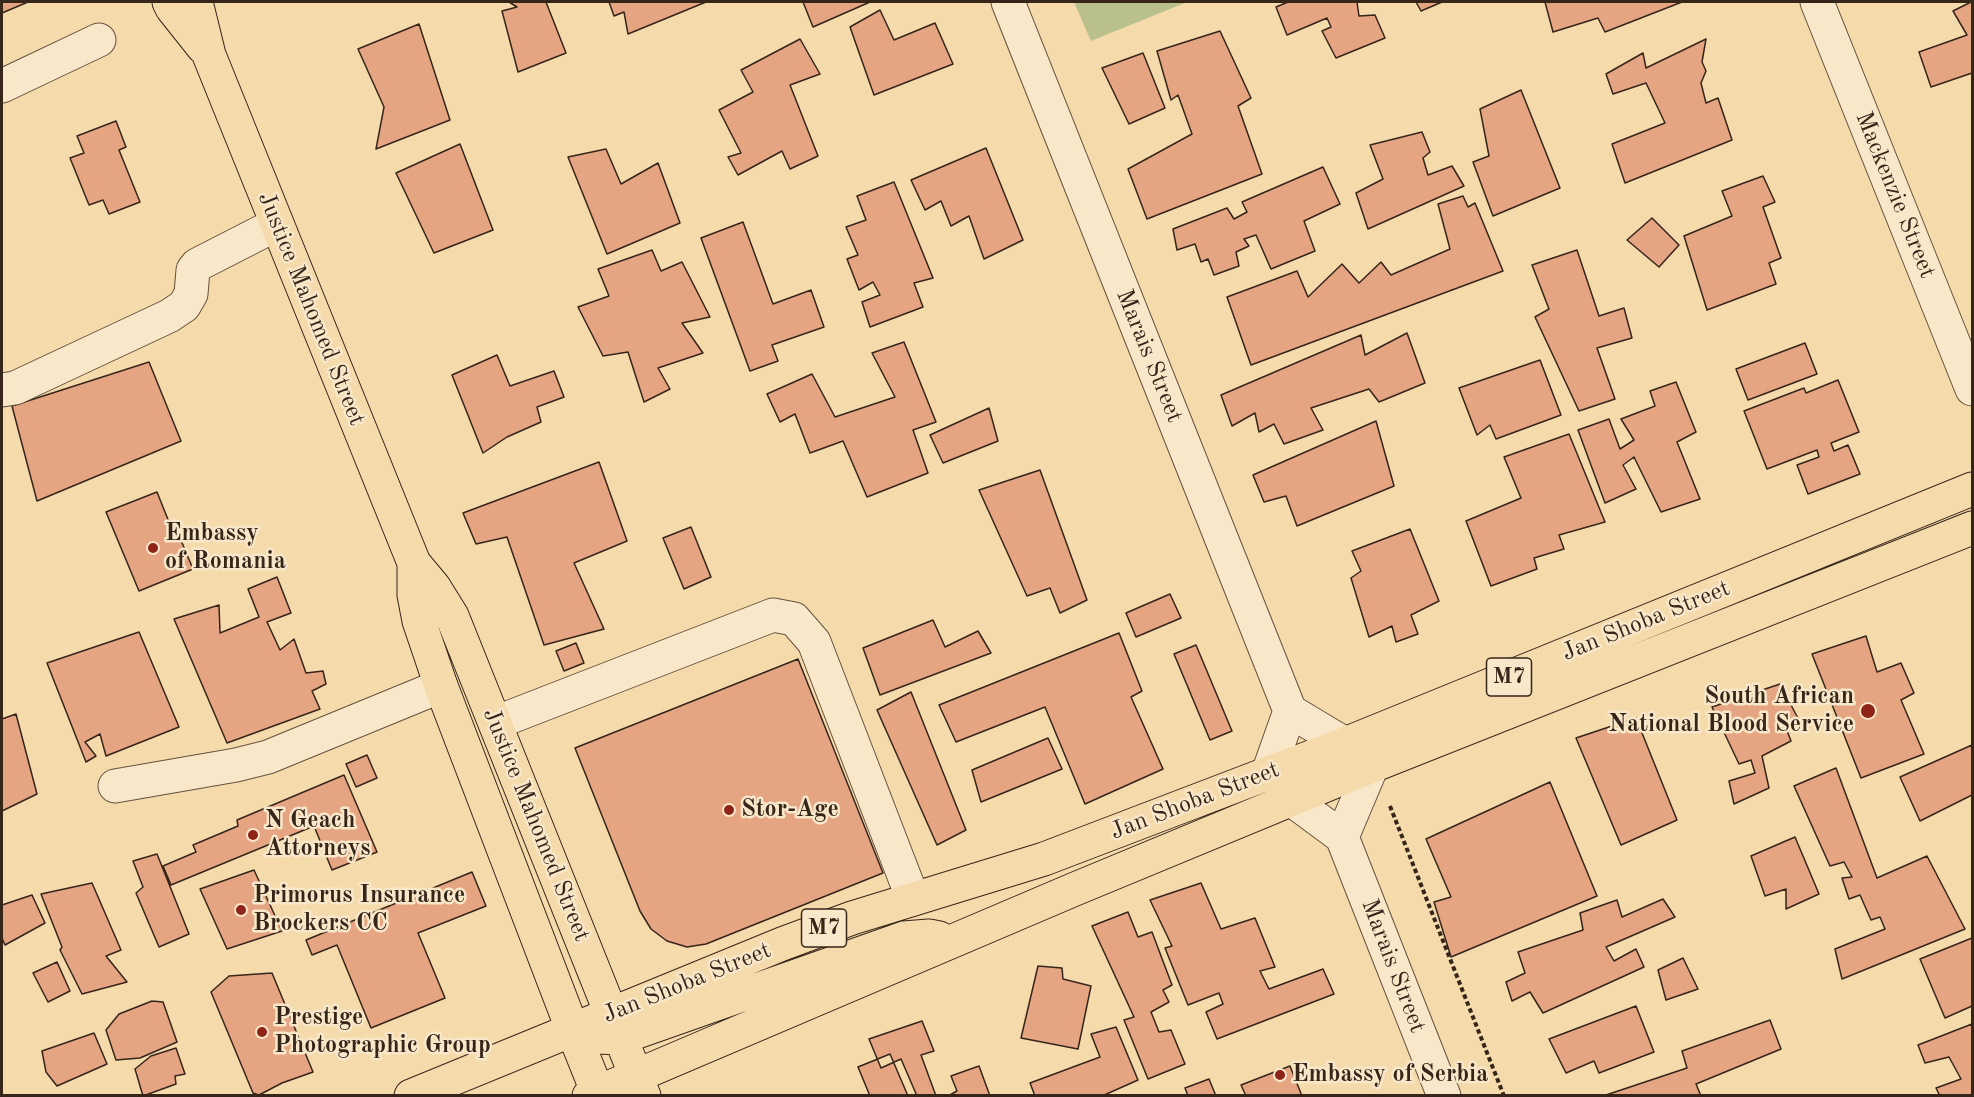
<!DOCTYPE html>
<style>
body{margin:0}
#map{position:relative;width:1974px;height:1097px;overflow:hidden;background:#f5daac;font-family:"Old Standard TT",serif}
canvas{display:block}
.frame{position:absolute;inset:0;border:3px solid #362519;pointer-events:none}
</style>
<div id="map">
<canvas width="1974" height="1097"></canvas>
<div class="frame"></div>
</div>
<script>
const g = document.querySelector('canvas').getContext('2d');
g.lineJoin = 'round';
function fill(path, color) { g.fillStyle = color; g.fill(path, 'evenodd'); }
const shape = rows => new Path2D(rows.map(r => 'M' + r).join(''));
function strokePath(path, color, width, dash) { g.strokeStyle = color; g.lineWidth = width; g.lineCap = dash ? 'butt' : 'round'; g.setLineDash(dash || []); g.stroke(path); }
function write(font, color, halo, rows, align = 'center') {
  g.font = font + ' "Old Standard TT",serif'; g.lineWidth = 5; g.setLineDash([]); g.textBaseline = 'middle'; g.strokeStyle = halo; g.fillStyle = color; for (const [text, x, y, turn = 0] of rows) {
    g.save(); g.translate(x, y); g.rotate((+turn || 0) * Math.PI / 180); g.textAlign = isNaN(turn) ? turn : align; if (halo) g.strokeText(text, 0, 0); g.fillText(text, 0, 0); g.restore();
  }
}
fill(shape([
 [1074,2,1187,2,1091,41]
]), '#bac08b');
const building = shape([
 [2,2,28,2,2,13,2,2],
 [509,2,546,2,566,53,518,72,502,11,517,7,509,2],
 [609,2,706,2,628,34,624,12,614,16,609,2],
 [803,2,870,2,813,27,803,2],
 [1288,2,1357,2,1359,16,1375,15,1385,38,1336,58,1322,31,1331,27,1327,18,1287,35,1276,7,1288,2],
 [1416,2,1442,2,1421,11,1416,2],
 [1545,2,1682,2,1605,32,1598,18,1553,32,1545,2],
 [1971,2,1972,2,1972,73,1931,87,1919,52,1967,35,1953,11,1971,2],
 [880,10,894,40,935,23,953,64,874,95,850,27,880,10],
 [419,24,450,120,376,149,384,107,358,49,419,24],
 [1220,31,1251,98,1238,106,1262,174,1147,219,1128,169,1192,134,1178,95,1171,100,1157,51,1220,31],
 [800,39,820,74,790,85,818,156,790,169,782,151,738,175,728,157,741,153,719,110,753,92,741,70,800,39],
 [1706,39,1702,62,1706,71,1701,83,1706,103,1718,98,1732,140,1625,183,1612,144,1665,123,1646,83,1613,94,1606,74,1643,53,1646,68,1706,39],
 [1143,53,1165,108,1129,124,1102,68,1143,53],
 [1521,90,1560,188,1493,216,1473,162,1489,156,1480,109,1521,90],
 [116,121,126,147,119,150,140,202,109,214,103,200,89,205,70,158,84,153,77,136,116,121],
 [1422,132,1430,152,1423,158,1428,175,1452,166,1464,186,1368,229,1356,193,1383,179,1370,145,1422,132],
 [460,144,493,230,434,253,396,173,460,144],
 [986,148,1023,240,984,259,969,216,951,226,941,201,925,210,911,180,986,148],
 [606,149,621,184,658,163,680,223,607,254,568,157,606,149],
 [1323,167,1340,204,1304,221,1315,251,1271,269,1256,235,1244,239,1249,246,1236,252,1239,266,1214,275,1208,259,1201,262,1195,244,1177,250,1173,229,1227,208,1234,219,1247,212,1242,202,1323,167],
 [1763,176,1775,202,1763,207,1781,258,1769,263,1776,284,1707,310,1684,236,1732,216,1722,191,1763,176],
 [894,182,933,278,914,283,923,307,870,327,862,302,880,295,873,282,859,290,847,259,858,255,846,227,866,220,857,196,894,182],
 [1463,196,1468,207,1475,203,1503,271,1251,365,1227,297,1297,271,1308,297,1342,264,1359,283,1381,262,1391,275,1450,249,1438,204,1463,196],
 [1652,218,1679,245,1659,267,1627,240,1652,218],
 [743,222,773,304,811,290,824,327,772,345,778,361,750,371,701,238,743,222],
 [652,250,661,271,682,262,710,317,682,323,703,353,658,368,670,389,644,402,628,352,603,356,578,307,609,296,598,269,652,250],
 [1577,250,1599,316,1624,308,1632,338,1597,348,1615,399,1579,411,1535,317,1549,309,1532,265,1577,250],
 [1407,333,1425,383,1379,402,1369,389,1311,408,1323,430,1284,444,1274,424,1259,432,1255,413,1232,426,1221,395,1361,335,1365,355,1407,333],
 [904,342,936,422,913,430,928,473,867,497,843,441,810,453,795,414,780,422,767,394,812,374,835,417,895,397,872,353,904,342],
 [1805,343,1817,374,1748,400,1736,369,1805,343],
 [497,355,510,386,554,371,564,397,537,407,541,422,507,437,483,453,452,375,497,355],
 [1540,360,1561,415,1496,439,1490,425,1477,435,1459,388,1540,360],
 [149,362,181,441,37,501,12,406,149,362],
 [1838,380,1859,432,1831,443,1834,451,1848,445,1860,474,1808,494,1797,465,1819,457,1817,450,1767,469,1744,411,1804,388,1806,393,1838,380],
 [1676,382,1696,432,1677,442,1700,499,1661,512,1634,457,1623,465,1636,489,1605,503,1578,430,1609,419,1620,449,1634,440,1621,419,1655,406,1650,391,1676,382],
 [989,408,998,441,943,463,930,435,989,408],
 [1376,421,1394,486,1297,526,1286,496,1264,502,1253,475,1376,421],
 [1569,434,1605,522,1559,535,1564,549,1534,558,1537,569,1491,586,1466,521,1521,498,1504,457,1569,434],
 [599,462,627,541,574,563,604,629,544,645,507,537,476,544,463,513,599,462],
 [1040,470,1087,600,1060,613,1050,588,1027,596,979,490,1040,470],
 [157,492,171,527,175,526,193,569,139,591,106,512,157,492],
 [691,527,711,577,684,589,663,538,691,527],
 [1410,529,1439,601,1411,615,1418,634,1396,642,1392,626,1369,637,1351,578,1361,571,1352,551,1410,529],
 [277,577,291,613,267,622,280,650,294,639,306,673,323,671,326,684,312,691,320,709,227,743,174,619,219,605,220,633,259,617,248,589,277,577],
 [1170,594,1181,618,1136,637,1126,613,1170,594],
 [933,620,945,647,978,631,991,653,880,695,863,648,933,620],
 [139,632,179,727,106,756,100,734,85,742,96,756,86,762,47,663,139,632],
 [1119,633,1142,691,1131,697,1163,769,1085,804,1045,707,956,742,939,705,1119,633],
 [1866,636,1877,672,1901,663,1914,693,1901,700,1924,754,1861,778,1812,654,1866,636],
 [576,643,584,663,564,671,556,651,576,643],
 [1196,645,1232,731,1210,740,1174,654,1196,645],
 [798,659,883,873,706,944,687,947,667,941,651,929,640,911,575,748,798,659],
 [1780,684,1801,724,1786,728,1791,741,1762,756,1769,788,1734,804,1729,781,1755,773,1751,760,1739,764,1712,707,1780,684],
 [911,692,966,830,937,845,877,710,911,692],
 [16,714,37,794,2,811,2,719,16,714],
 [1636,718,1677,820,1621,845,1576,738,1636,718],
 [1048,738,1062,769,981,802,972,770,1048,738],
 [1972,745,1972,795,1920,821,1900,777,1972,745],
 [367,755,377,778,356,787,346,764,367,755],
 [1836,768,1877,878,1927,856,1965,929,1842,979,1835,949,1885,929,1880,917,1871,920,1860,895,1849,899,1842,878,1852,877,1844,862,1830,866,1794,786,1836,768],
 [344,775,377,852,332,870,314,826,171,885,163,866,196,852,193,845,238,826,237,820,344,775],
 [1550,782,1597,896,1451,957,1434,902,1451,897,1426,839,1550,782],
 [1795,837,1819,894,1786,909,1786,889,1765,896,1751,856,1795,837],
 [157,854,189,934,159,947,136,893,143,887,133,861,157,854],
 [254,870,282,931,227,949,200,889,254,870],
 [472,872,486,906,418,933,445,998,371,1028,337,945,312,955,306,940,472,872],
 [92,883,121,950,106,956,127,982,82,994,60,950,62,947,41,894,92,883],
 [1201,883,1221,929,1255,918,1275,967,1260,971,1269,989,1323,969,1334,994,1217,1039,1206,1012,1223,1004,1219,993,1188,1005,1165,948,1172,946,1150,900,1201,883],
 [32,895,45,923,5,945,2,938,2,905,32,895],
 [1663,899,1675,917,1606,947,1614,961,1636,949,1644,967,1543,1013,1530,992,1512,1001,1506,982,1525,973,1518,952,1583,930,1580,913,1617,900,1622,917,1663,899],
 [1128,912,1138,937,1152,932,1172,985,1163,990,1169,1002,1151,1012,1159,1032,1171,1030,1185,1064,1148,1079,1124,1020,1134,1017,1092,926,1128,912],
 [1972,938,1972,1006,1945,1018,1920,959,1972,938],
 [1683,958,1698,989,1666,1000,1658,970,1683,958],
 [57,962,70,991,48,1002,33,973,57,962],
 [1038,966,1062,968,1063,979,1091,986,1078,1049,1021,1038,1038,966],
 [272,973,313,1072,282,1083,259,1095,253,1093,211,992,229,976,272,973],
 [152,1001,163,1002,177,1042,140,1058,116,1060,106,1030,119,1014,152,1001],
 [1636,1006,1654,1052,1599,1073,1594,1061,1566,1073,1549,1039,1636,1006],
 [1770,1020,1781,1049,1696,1084,1701,1096,1603,1096,1687,1068,1682,1051,1770,1020],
 [922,1021,934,1051,921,1055,936,1096,917,1096,901,1059,881,1068,869,1039,922,1021],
 [1972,1024,1972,1096,1940,1096,1936,1088,1961,1079,1949,1057,1925,1063,1918,1045,1972,1024],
 [1116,1027,1138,1080,1102,1096,1035,1096,1030,1083,1100,1057,1091,1034,1116,1027],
 [94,1033,107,1064,57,1086,46,1072,42,1051,94,1033],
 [176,1048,185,1074,175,1076,176,1084,143,1096,135,1069,151,1056,176,1048],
 [890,1054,908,1096,870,1096,858,1067,890,1054],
 [979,1066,990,1096,948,1096,957,1091,951,1076,979,1066],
 [1290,1066,1302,1096,1246,1096,1241,1085,1290,1066],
 [1209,1079,1216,1096,1188,1096,1185,1088,1209,1079]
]);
fill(building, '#e5a482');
strokePath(building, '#362519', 1.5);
const minor = shape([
 [1008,2,1290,711,1345,744],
 [1817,2,1972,389],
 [2,86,99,40],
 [2,390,15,388,169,316,184,306,191,294,193,270,197,265,277,224],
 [495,723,773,615,794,619,814,642,913,899],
 [1268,773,1290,711],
 [115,786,236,765,268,757,441,686],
 [1292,800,1342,837,1444,1096],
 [1342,837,1372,766]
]);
const major = shape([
 [169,2,172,8,203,47],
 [196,2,209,55,414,563,434,587,452,616,644,1096],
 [414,563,414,595,419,621,441,686,573,1031,599,1096],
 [597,1037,620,1038,904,938,929,936,939,938],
 [411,1096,782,944,852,918,1044,859,1345,744,1972,489],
 [589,1096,1075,889,1372,766,1972,528]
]);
strokePath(minor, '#66523e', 35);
strokePath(major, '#362519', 35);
strokePath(shape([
 [1390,806,1504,1096]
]), '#362519', 4, [4.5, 3]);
strokePath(minor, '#f8e7c9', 33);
strokePath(major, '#f5daac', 33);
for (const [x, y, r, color] of [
 [153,548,6,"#8f2418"],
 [1868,711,8,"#8f2418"],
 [729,810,6,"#8f2418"],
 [253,835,6,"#8f2418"],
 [241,910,6,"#8f2418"],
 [262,1032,6,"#8f2418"],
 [1280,1075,6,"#8f2418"]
]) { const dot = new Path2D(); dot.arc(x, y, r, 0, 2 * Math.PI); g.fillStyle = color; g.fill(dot); strokePath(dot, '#f8e7c9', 2); }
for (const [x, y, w] of [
 [1509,677,45],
 [824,928,45]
]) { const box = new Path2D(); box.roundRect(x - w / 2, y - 19, w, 38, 4.5); g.fillStyle = '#f8e7c9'; g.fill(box); strokePath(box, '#362519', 1.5); }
write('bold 22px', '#362519', null, [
 ["M7",1509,677],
 ["M7",824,928]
]);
write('24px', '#362519', '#f8e7c9', [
 ["Mackenzie Street",1895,195,68],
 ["Justice Mahomed Street",311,309,68],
 ["Marais Street",1149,356,68],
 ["Jan Shoba Street",1646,621,-22],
 ["Jan Shoba Street",1195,801,-21],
 ["Justice Mahomed Street",536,825,68],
 ["Marais Street",1393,966,69],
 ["Jan Shoba Street",687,983,-22]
]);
write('bold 24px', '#362519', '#f8e7c9', [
 ["Embassy",165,534],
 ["of Romania",165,562],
 ["South African",1854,697,"right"],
 ["National Blood Service",1854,725,"right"],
 ["Stor-Age",741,810],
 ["N Geach",265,821],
 ["Attorneys",265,849],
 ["Primorus Insurance",253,896],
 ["Brockers CC",253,924],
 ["Prestige",274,1018],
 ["Photographic Group",274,1046],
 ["Embassy of Serbia",1292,1075]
], 'left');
</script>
